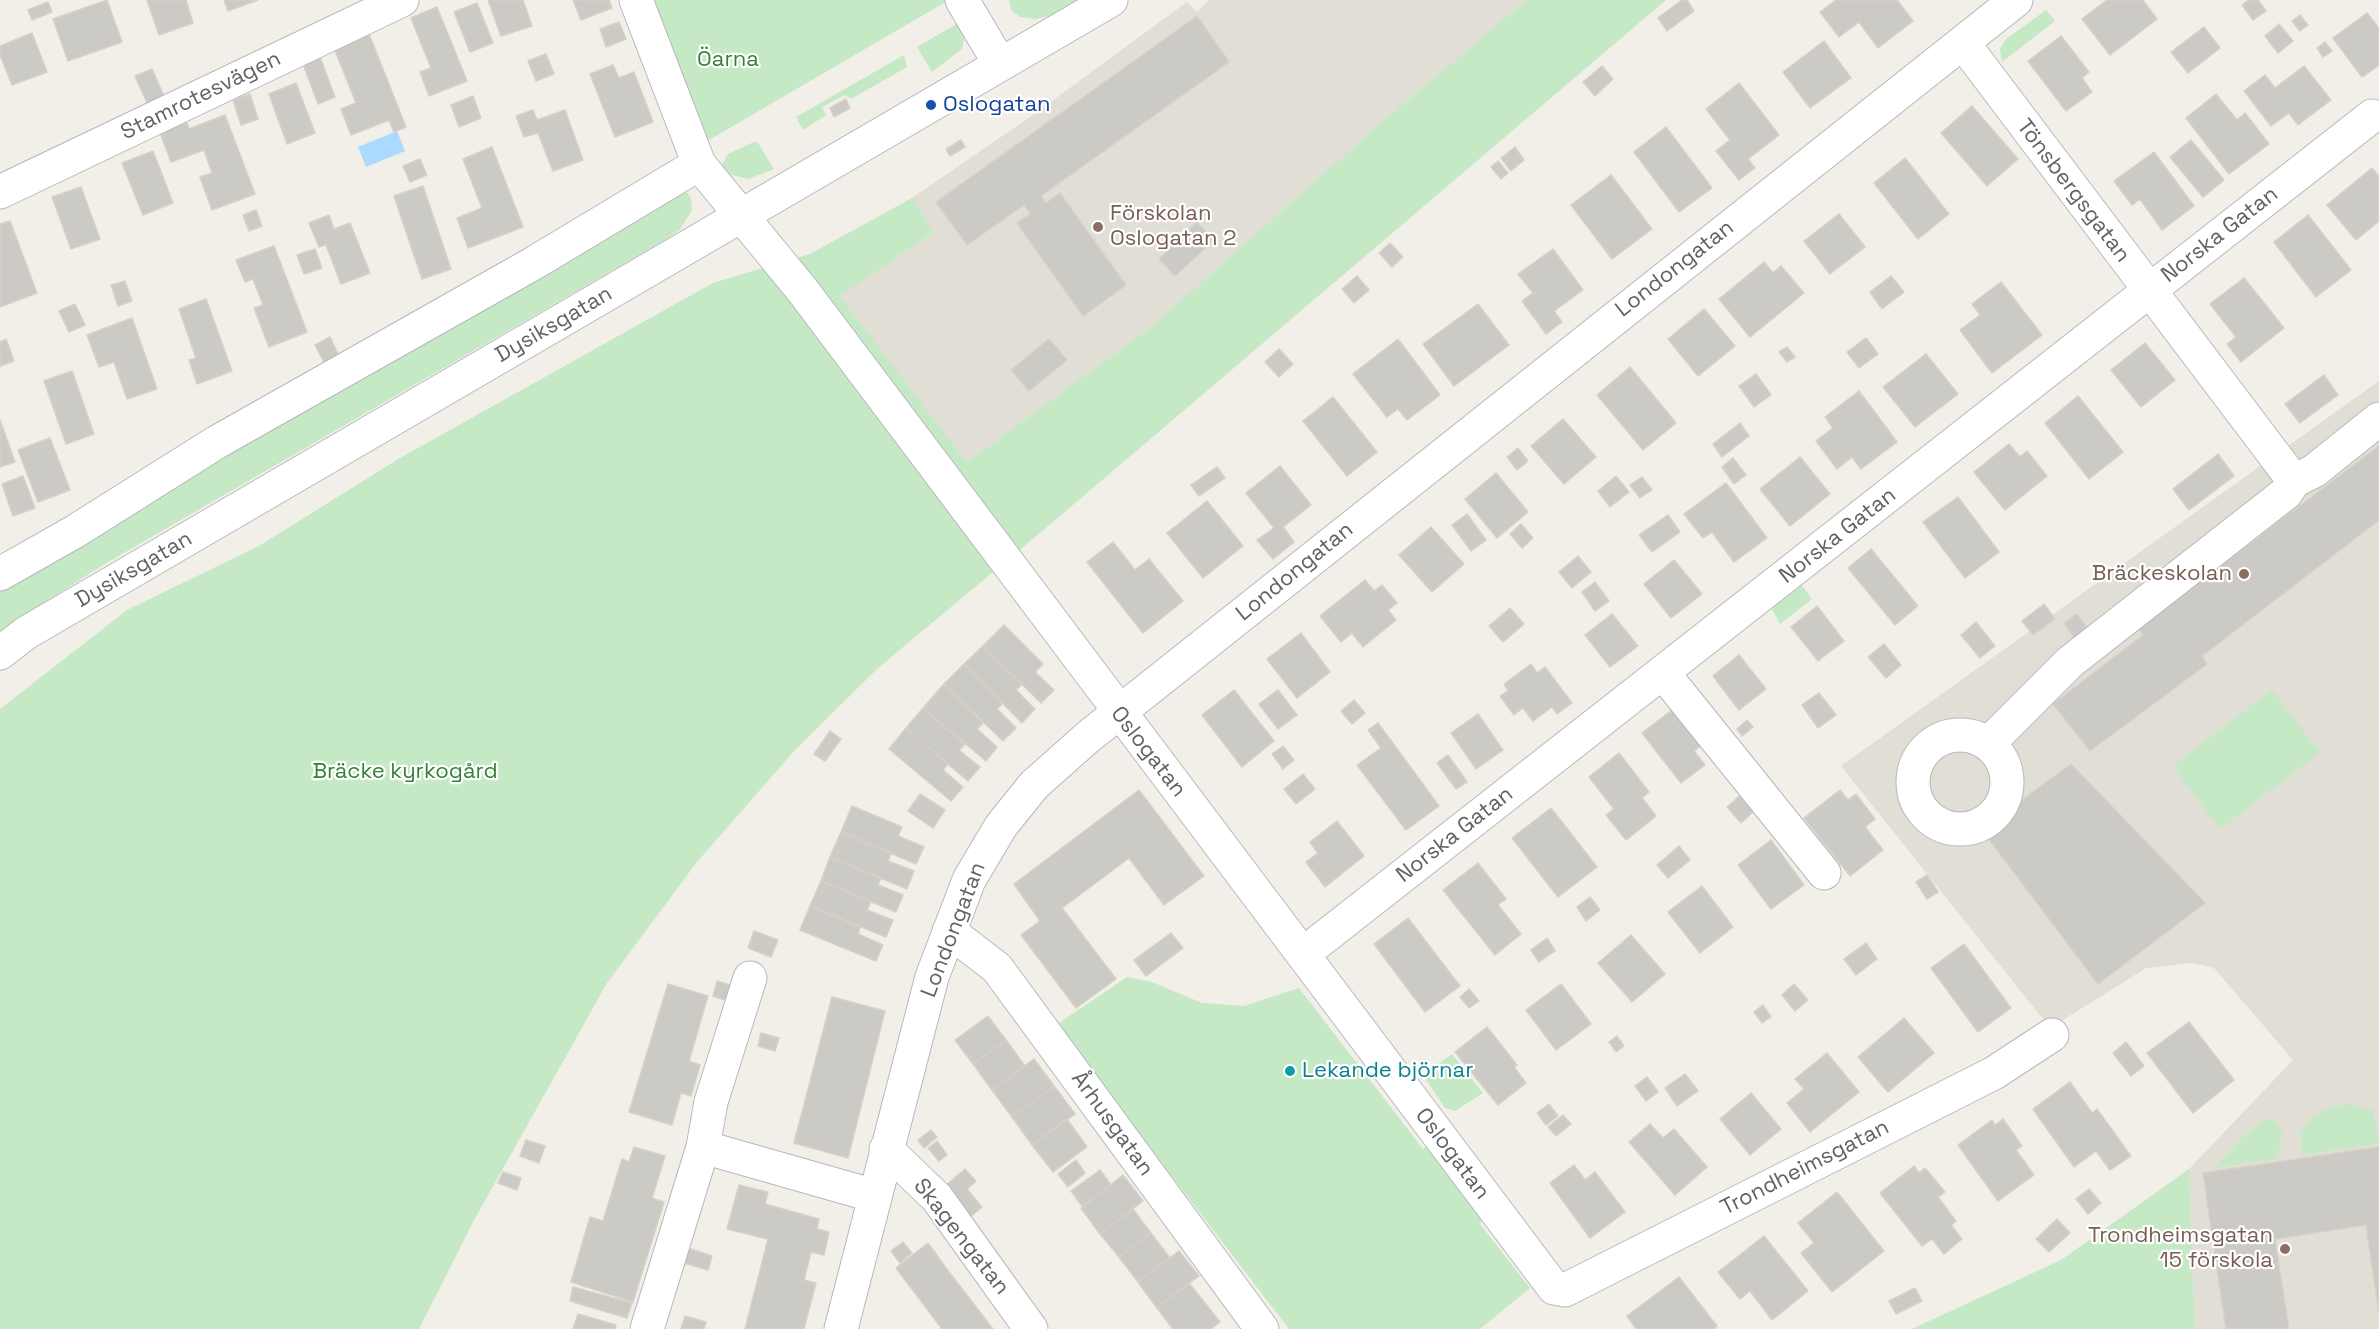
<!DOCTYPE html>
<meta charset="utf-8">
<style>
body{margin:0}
canvas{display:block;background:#f1efe8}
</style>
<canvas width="2379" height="1329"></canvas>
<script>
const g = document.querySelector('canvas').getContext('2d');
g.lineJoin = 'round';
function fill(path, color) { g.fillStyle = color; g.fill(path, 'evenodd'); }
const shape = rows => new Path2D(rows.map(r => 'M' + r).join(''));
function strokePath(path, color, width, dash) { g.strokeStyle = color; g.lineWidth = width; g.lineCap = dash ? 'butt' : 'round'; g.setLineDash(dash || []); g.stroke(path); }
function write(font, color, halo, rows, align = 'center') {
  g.font = font + ' "Space Grotesk",sans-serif'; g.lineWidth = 4.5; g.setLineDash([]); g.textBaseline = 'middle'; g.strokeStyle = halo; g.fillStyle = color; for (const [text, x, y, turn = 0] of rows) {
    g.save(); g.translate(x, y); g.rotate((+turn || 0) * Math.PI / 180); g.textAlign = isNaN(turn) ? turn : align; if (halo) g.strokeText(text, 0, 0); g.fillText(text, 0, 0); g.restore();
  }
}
fill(shape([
 [1209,0,1526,0,1375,128,1152,326,967,462,840,296,934,232,912,198,1030,117,1187,2,1197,12],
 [2379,381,2379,1329,2195,1329,2189,1169,2293,1060,2214,968,2192,963,2146,968,2050,1028,1841,766]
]), '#e1ded6');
fill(shape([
 [644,0,949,0,697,147],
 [1009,0,1076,0,1050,16,1035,19,1020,17,1011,10],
 [1526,0,1666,0,1047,527,878,668,795,750,697,862,607,983,473,1222,419,1329,0,1329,0,709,127,610,259,546,400,458,713,283,810,254,912,198,934,232,840,296,967,462,1152,326,1375,128],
 [2046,10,2055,21,2002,62,2000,49,2006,39],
 [960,22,964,40,962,49,932,72,917,47],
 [904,55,907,67,851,99,845,95,822,107,826,115,803,130,796,117],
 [754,142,758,143,774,169,748,179,725,173,721,166,728,154],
 [678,192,686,192,691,197,692,210,680,229,668,238,103,565,0,631,0,586,404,354],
 [1800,583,1812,599,1780,624,1771,607],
 [2272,690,2320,752,2220,829,2173,766],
 [1127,977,1152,982,1202,1003,1244,1006,1299,988,1423,1149,1430,1144,1483,1218,1480,1224,1530,1288,1480,1329,1289,1329,1056,1025],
 [1452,1054,1483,1093,1455,1111,1445,1108,1423,1075],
 [2350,1104,2373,1110,2379,1143,2302,1155,2301,1132,2311,1118,2331,1107],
 [2266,1119,2276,1122,2282,1132,2277,1159,2215,1168,2243,1137],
 [2189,1169,2195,1329,1912,1329,2061,1260]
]), '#c5e8c5');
fill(shape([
 [397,131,405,151,366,167,358,147]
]), '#aadaff');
const building = shape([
 [107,0,122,42,68,61,53,19,107,0],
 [147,0,186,0,193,23,159,35,147,0],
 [224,0,258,0,228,11,224,0],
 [488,0,523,0,532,26,501,36,488,0],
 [573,0,609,0,612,8,581,20,573,0],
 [1682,0,1687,0,1694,11,1667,31,1658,18,1682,0],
 [1836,0,1897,0,1913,21,1878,48,1859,22,1839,37,1820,12,1836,0],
 [2107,0,2143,0,2157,19,2110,55,2082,19,2107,0],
 [2249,0,2258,0,2266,11,2253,20,2242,5,2249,0],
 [48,2,52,12,32,20,28,10,48,2],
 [477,3,493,43,470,52,454,12,477,3],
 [437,7,467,81,429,96,420,72,431,68,411,18,437,7],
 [2367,13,2379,28,2379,65,2362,77,2333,38,2367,13],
 [2300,15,2308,25,2300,31,2292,21,2300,15],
 [1197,16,1229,62,1041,196,1046,203,1060,193,1126,285,1083,316,1017,223,1031,214,1024,205,967,245,936,202,1197,16],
 [619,22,626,39,606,47,600,29,619,22],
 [2279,24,2293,41,2278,53,2265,36,2279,24],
 [2204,27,2220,48,2188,73,2171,52,2204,27],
 [32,33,47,72,12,85,0,55,0,46,32,33],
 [369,34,406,127,394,132,389,120,351,135,341,109,356,103,334,48,369,34],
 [2061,36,2089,72,2082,78,2092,92,2066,111,2028,61,2061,36],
 [1824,41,1851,78,1810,108,1783,72,1824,41],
 [2325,42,2332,51,2323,57,2317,48,2325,42],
 [546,54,554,74,536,81,528,61,546,54],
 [320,57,335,97,318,104,303,64,320,57],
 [613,65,619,78,634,72,653,122,615,137,590,74,613,65],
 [1602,66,1613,79,1595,96,1583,82,1602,66],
 [2304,66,2331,100,2298,125,2289,113,2271,126,2244,91,2265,75,2275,88,2304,66],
 [152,69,166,100,149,107,135,76,152,69],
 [296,83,315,133,287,144,269,94,296,83],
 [1739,83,1779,135,1748,159,1755,168,1739,180,1716,151,1730,140,1706,109,1739,83],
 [250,94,258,119,241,125,233,100,250,94],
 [2216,94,2237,120,2245,113,2269,144,2229,174,2186,118,2216,94],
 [473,96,481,118,459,127,451,105,473,96],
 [846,99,850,108,834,117,830,108,846,99],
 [1972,106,2018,159,1987,186,1941,133,1972,106],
 [533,110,537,120,565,110,583,160,553,171,538,133,524,137,516,116,533,110],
 [225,115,255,194,212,210,200,177,212,173,204,150,171,162,159,130,186,120,189,129,225,115],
 [1666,127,1712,188,1679,212,1634,152,1666,127],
 [961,140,965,147,950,156,946,149,961,140],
 [2191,140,2224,180,2203,197,2170,157,2191,140],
 [492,147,523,227,468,248,457,218,482,208,463,159,492,147],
 [1515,147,1524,160,1511,171,1501,158,1515,147],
 [153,151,173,203,143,215,122,163,153,151],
 [2154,152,2194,206,2162,230,2140,199,2132,205,2114,181,2154,152],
 [1905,158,1949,214,1918,239,1874,183,1905,158],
 [420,159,427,175,410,182,403,166,420,159],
 [1498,161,1508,173,1501,179,1491,167,1498,161],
 [2372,168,2379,177,2379,221,2356,240,2327,205,2372,168],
 [1611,175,1652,229,1612,259,1571,205,1611,175],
 [423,186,451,269,422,279,394,196,423,186],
 [81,187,100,239,71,249,52,197,81,187],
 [256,210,262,226,249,231,243,215,256,210],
 [1839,214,1865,247,1830,274,1804,241,1839,214],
 [329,215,334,229,350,223,370,273,341,284,326,245,319,247,309,223,329,215],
 [2308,215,2351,270,2316,297,2274,242,2308,215],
 [10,221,37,293,0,307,0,224,10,221],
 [1197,222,1214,240,1175,276,1159,259,1197,222],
 [1390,243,1403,257,1392,267,1379,253,1390,243],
 [274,246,307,332,269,347,254,308,263,305,253,279,245,282,236,260,274,246],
 [315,249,322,268,304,274,297,255,315,249],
 [1553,249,1583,290,1554,311,1562,322,1546,334,1522,301,1533,293,1518,274,1553,249],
 [1764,262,1773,273,1781,266,1804,293,1750,337,1719,299,1764,262],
 [1357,276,1369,290,1354,303,1342,289,1357,276],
 [1891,276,1904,292,1882,309,1870,292,1891,276],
 [2244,278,2284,328,2241,362,2227,344,2236,337,2210,304,2244,278],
 [125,281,132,301,118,306,111,285,125,281],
 [2001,282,2042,335,1992,373,1960,330,1980,315,1972,304,2001,282],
 [206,299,232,371,197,384,189,360,196,358,179,309,206,299],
 [75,304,85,325,69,332,59,311,75,304],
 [1478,304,1509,345,1454,386,1423,344,1478,304],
 [1704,309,1735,346,1698,376,1668,339,1704,309],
 [132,318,157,389,127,399,114,362,99,367,87,335,132,318],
 [330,337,340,358,326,366,315,345,330,337],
 [1866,338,1878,354,1859,368,1847,352,1866,338],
 [6,339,14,361,0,366,0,342,6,339],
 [1049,339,1067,360,1029,391,1011,370,1049,339],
 [1398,339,1440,395,1407,420,1398,409,1387,417,1353,374,1398,339],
 [2145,343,2175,380,2141,407,2111,370,2145,343],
 [1787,347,1795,357,1787,362,1779,352,1787,347],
 [1279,349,1293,364,1279,377,1265,362,1279,349],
 [1926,354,1958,394,1915,427,1883,387,1926,354],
 [1630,367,1676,423,1643,450,1597,395,1630,367],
 [72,371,94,434,66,444,44,381,72,371],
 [1756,374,1771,395,1754,407,1739,386,1756,374],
 [2324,375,2338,395,2300,423,2285,404,2324,375],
 [1859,391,1897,442,1861,469,1852,457,1837,469,1816,441,1833,428,1825,417,1859,391],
 [2078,396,2123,452,2089,479,2045,423,2078,396],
 [1333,397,1377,452,1347,476,1303,421,1333,397],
 [1563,419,1596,457,1564,484,1531,446,1563,419],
 [0,420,15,462,0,467,0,420],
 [1740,423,1749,436,1722,457,1713,444,1740,423],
 [50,438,70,490,38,502,18,450,50,438],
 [2009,444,2020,457,2027,451,2047,476,2005,510,1974,472,2009,444],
 [2379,446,2379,520,2202,656,2207,664,2090,751,2053,704,2143,635,2138,628,2379,446],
 [1518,448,1528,461,1517,470,1507,457,1518,448],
 [2218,454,2234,476,2189,510,2173,489,2218,454],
 [1800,457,1830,494,1790,526,1760,489,1800,457],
 [1733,458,1746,475,1734,484,1722,467,1733,458],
 [1280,466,1311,505,1283,527,1294,542,1273,559,1257,540,1274,528,1246,493,1280,466],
 [1217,467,1225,478,1199,496,1191,485,1217,467],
 [1496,473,1528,512,1497,538,1465,499,1496,473],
 [23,476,35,508,13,516,2,484,23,476],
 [1616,476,1629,492,1610,507,1598,491,1616,476],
 [1642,477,1652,490,1640,498,1630,485,1642,477],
 [1726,483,1767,538,1734,562,1712,532,1703,538,1684,514,1726,483],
 [1958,497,1999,552,1965,578,1923,522,1958,497],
 [1207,501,1243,546,1203,578,1167,533,1207,501],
 [1467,514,1486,540,1471,551,1452,525,1467,514],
 [1668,515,1680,532,1652,552,1639,535,1668,515],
 [1521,524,1533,538,1522,548,1510,534,1521,524],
 [1431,527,1464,564,1432,592,1399,555,1431,527],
 [1113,542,1135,570,1149,559,1183,601,1143,633,1087,562,1113,542],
 [1871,549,1918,606,1895,625,1848,568,1871,549],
 [1578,556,1591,572,1572,588,1559,572,1578,556],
 [1674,560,1702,594,1671,618,1644,584,1674,560],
 [1365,580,1374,591,1382,585,1397,603,1388,610,1396,620,1363,647,1352,633,1341,642,1320,616,1365,580],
 [1595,582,1609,601,1595,611,1582,592,1595,582],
 [2044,604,2055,619,2033,635,2022,621,2044,604],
 [1817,606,1844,641,1818,661,1791,627,1817,606],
 [1510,608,1524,624,1503,642,1489,626,1510,608],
 [1612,614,1638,646,1610,667,1585,635,1612,614],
 [2077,614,2089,630,2076,640,2064,623,2077,614],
 [1976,622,1995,646,1980,658,1961,635,1976,622],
 [1004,625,1043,664,1035,672,1054,690,1041,703,983,646,1004,625],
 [1301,633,1330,672,1297,698,1267,659,1301,633],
 [1884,644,1901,665,1886,678,1868,657,1884,644],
 [983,646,1022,684,1016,690,1035,709,1022,723,964,664,983,646],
 [1739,655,1766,689,1739,710,1713,676,1739,655],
 [964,664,1003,703,997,709,1016,728,1003,741,944,684,964,664],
 [1531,664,1537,673,1545,667,1572,703,1557,714,1552,707,1533,721,1523,708,1514,715,1500,696,1508,691,1504,684,1531,664],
 [944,684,983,723,977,729,997,747,986,761,923,708,944,684],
 [1234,690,1274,741,1242,767,1202,715,1234,690],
 [1278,690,1297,715,1278,729,1259,704,1278,690],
 [1819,693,1836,715,1818,728,1802,705,1819,693],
 [1354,700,1365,713,1352,724,1341,711,1354,700],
 [1676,707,1703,744,1694,751,1705,765,1681,783,1642,733,1676,707],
 [923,708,965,744,959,750,980,767,968,781,906,728,923,708],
 [1478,714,1503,750,1476,769,1451,733,1478,714],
 [1747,720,1753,727,1742,736,1737,729,1747,720],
 [1378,723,1439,806,1406,830,1357,765,1381,748,1368,730,1378,723],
 [906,728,948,764,943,770,963,787,951,801,889,749,906,728],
 [830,731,841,739,825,761,814,754,830,731],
 [1283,746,1294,760,1283,769,1272,754,1283,746],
 [1619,753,1649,792,1642,798,1656,816,1626,840,1606,815,1614,809,1589,777,1619,753],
 [1448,755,1467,782,1456,789,1437,763,1448,755],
 [2071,764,2205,903,2098,984,1988,838,2013,819,2006,812,2071,764],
 [1303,774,1315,789,1296,804,1284,789,1303,774],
 [1139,790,1204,876,1164,905,1129,858,1062,908,1116,979,1076,1008,1021,935,1040,921,1014,884,1139,790],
 [1840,790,1848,800,1856,794,1875,819,1865,827,1883,850,1850,876,1804,818,1840,790],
 [1743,793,1756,809,1741,823,1727,807,1743,793],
 [920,794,945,810,933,828,908,811,920,794],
 [852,806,902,827,898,836,924,847,916,864,841,832,852,806],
 [1551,808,1597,867,1558,897,1512,838,1551,808],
 [1337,821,1364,856,1325,887,1306,862,1318,853,1310,842,1337,821],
 [841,832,891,853,888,861,914,871,907,889,830,857,841,832],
 [1771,840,1804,885,1771,909,1738,865,1771,840],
 [1679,846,1690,860,1668,878,1657,865,1679,846],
 [830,857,881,878,878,885,903,895,896,912,821,881,830,857],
 [1478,863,1506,899,1498,905,1521,934,1495,955,1443,890,1478,863],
 [1927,875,1938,892,1927,899,1916,882,1927,875],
 [821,881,871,901,867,910,893,920,886,937,810,906,821,881],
 [1702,886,1733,927,1700,953,1668,912,1702,886],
 [1590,897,1600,910,1586,921,1577,907,1590,897],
 [810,906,860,927,858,934,883,945,876,961,800,930,810,906],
 [1408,918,1460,986,1425,1012,1374,944,1408,918],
 [754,931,778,940,771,957,748,948,754,931],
 [1171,933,1183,948,1146,976,1134,960,1171,933],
 [1631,935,1665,974,1632,1002,1598,963,1631,935],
 [1547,938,1555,951,1539,962,1531,950,1547,938],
 [1866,943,1877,959,1856,975,1844,959,1866,943],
 [1964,944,2011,1008,1978,1032,1931,968,1964,944],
 [717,981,736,987,731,1002,713,996,717,981],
 [668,984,708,996,689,1061,700,1065,691,1096,681,1093,672,1125,629,1112,668,984],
 [1561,984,1591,1024,1556,1050,1526,1010,1561,984],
 [1794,984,1808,1000,1795,1011,1782,995,1794,984],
 [1469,989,1479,1001,1469,1008,1460,997,1469,989],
 [832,997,885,1011,848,1158,794,1143,832,997],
 [1763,1005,1771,1017,1762,1023,1754,1012,1763,1005],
 [988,1016,1006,1040,973,1064,955,1040,988,1016],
 [1904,1018,1934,1053,1888,1092,1858,1057,1904,1018],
 [2189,1022,2234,1080,2193,1113,2147,1053,2189,1022],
 [1487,1027,1517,1065,1514,1067,1526,1083,1498,1105,1455,1052,1487,1027],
 [761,1033,779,1038,775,1051,758,1046,761,1033],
 [1617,1036,1624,1046,1616,1052,1609,1042,1617,1036],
 [1006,1040,1025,1066,992,1090,973,1064,1006,1040],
 [2126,1042,2144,1066,2131,1076,2113,1053,2126,1042],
 [1827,1053,1859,1092,1810,1132,1787,1103,1804,1089,1795,1079,1827,1053],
 [1034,1059,1054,1086,1012,1117,992,1090,1034,1059],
 [1685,1074,1698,1091,1677,1106,1665,1088,1685,1074],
 [1647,1077,1658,1092,1646,1101,1635,1086,1647,1077],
 [2070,1082,2092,1113,2097,1109,2131,1156,2110,1170,2096,1151,2074,1167,2033,1109,2070,1082],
 [1054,1086,1075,1114,1032,1145,1012,1117,1054,1086],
 [1751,1093,1781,1129,1750,1155,1720,1119,1751,1093],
 [1549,1104,1558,1116,1546,1125,1537,1113,1549,1104],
 [1563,1115,1571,1124,1556,1136,1548,1127,1563,1115],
 [1067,1119,1087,1147,1053,1172,1032,1145,1067,1119],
 [2003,1119,2022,1146,2016,1150,2034,1175,1998,1201,1958,1145,1992,1120,1995,1125,2003,1119],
 [1650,1124,1663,1138,1674,1129,1707,1167,1675,1195,1629,1142,1650,1124],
 [931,1130,937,1137,924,1148,918,1140,931,1130],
 [526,1140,545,1146,539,1163,520,1156,526,1140],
 [937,1141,947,1155,939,1161,928,1148,937,1141],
 [634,1147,665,1156,652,1198,664,1202,633,1302,571,1282,590,1217,603,1221,622,1159,629,1162,634,1147],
 [2379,1147,2379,1314,2366,1225,2275,1239,2289,1329,2226,1329,2203,1173,2379,1147],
 [1076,1160,1085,1173,1068,1187,1058,1174,1076,1160],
 [1574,1165,1585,1180,1595,1172,1625,1212,1590,1238,1550,1183,1574,1165],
 [1914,1166,1919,1173,1925,1168,1945,1192,1938,1197,1956,1221,1951,1225,1962,1239,1944,1254,1932,1239,1922,1246,1880,1193,1914,1166],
 [965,1169,976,1181,967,1189,982,1207,970,1217,944,1187,965,1169],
 [1100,1170,1111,1185,1082,1206,1071,1191,1100,1170],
 [503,1172,521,1178,517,1190,498,1183,503,1172],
 [1123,1175,1143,1201,1100,1234,1081,1208,1123,1175],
 [739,1185,768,1192,765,1204,819,1219,817,1229,829,1232,824,1255,811,1252,804,1280,816,1283,804,1329,745,1329,768,1239,727,1229,739,1185],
 [2089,1189,2101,1203,2088,1214,2076,1199,2089,1189],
 [1837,1192,1884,1251,1832,1292,1801,1253,1814,1243,1798,1223,1837,1192],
 [1133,1209,1151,1233,1119,1257,1100,1234,1133,1209],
 [2057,1219,2070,1233,2049,1252,2036,1239,2057,1219],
 [1151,1233,1170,1258,1138,1282,1119,1257,1151,1233],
 [1764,1236,1808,1291,1772,1320,1750,1291,1740,1299,1718,1272,1764,1236],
 [903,1242,912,1253,900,1263,891,1251,903,1242],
 [928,1243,946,1268,993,1329,942,1329,896,1268,928,1243],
 [688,1248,712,1256,708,1270,684,1263,688,1248],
 [1179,1251,1199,1276,1157,1308,1138,1282,1179,1251],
 [1679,1277,1717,1326,1714,1329,1636,1329,1627,1316,1679,1277],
 [1189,1283,1220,1322,1211,1329,1173,1329,1157,1308,1189,1283],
 [573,1287,632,1303,627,1318,570,1301,573,1287],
 [1915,1288,1922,1301,1896,1314,1889,1301,1915,1288],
 [578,1314,616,1325,615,1329,573,1329,578,1314],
 [685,1316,706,1322,704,1329,681,1329,685,1316]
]);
fill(building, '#cccac5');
strokePath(building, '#d6d1c6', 1.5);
const minor = shape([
 [636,0,699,164,803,291,1554,1288,1565,1290,1994,1073,2052,1035],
 [962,0,1000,64],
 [1963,43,2294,481],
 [0,192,402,0],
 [0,574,74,532,217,442,534,263,699,164],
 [0,653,26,633,1111,0],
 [1663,673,1824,873],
 '1913 782a47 47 0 1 1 94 0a47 47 0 1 1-94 0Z',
 [1988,744,2070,662,2286,493,2294,481,2314,471,2379,419],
 [949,931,997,968,1262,1329],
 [1303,954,2372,116],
 [703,1147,875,1196],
 [886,1149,937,1198,1031,1329],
 [647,1329,703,1147,711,1102,750,978],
 [841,1329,932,977,969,880,1001,826,1034,785,1088,737,2016,0]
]);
strokePath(minor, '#b5b8bc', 35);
strokePath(minor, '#fff', 33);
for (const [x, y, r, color] of [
 [931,105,6,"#1a4fb4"],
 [1098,227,6,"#8d6e63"],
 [2244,574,6,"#8d6e63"],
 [1290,1071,6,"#0f9aa8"],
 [2285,1249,6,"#8d6e63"]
]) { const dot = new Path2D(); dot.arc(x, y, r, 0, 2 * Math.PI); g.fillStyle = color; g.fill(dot); strokePath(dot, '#fff', 2); }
write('22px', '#348238', '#fff', [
 ["Öarna",728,60],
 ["Bräcke kyrkogård",405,772]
]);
write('22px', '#5f6368', '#fff', [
 ["Stamrotesvägen",201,96,-26],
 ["Tönsbergsgatan",2073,191,53],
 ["Norska Gatan",2220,235,-38],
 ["Londongatan",1675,269,-38],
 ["Dysiksgatan",554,325,-30],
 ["Norska Gatan",1838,536,-38],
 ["Dysiksgatan",134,570,-30],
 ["Londongatan",1295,572,-39],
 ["Oslogatan",1148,752,52],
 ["Norska Gatan",1455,835,-38],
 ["Londongatan",954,930,-69],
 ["Århusgatan",1112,1124,54],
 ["Oslogatan",1452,1154,53],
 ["Trondheimsgatan",1805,1168,-27],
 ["Skagengatan",961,1237,52]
]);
write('22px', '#164399', '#fff', [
 ["Oslogatan",943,105]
], 'left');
write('22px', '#785e54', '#fff', [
 ["Förskolan",1110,214,"left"],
 ["Oslogatan 2",1110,239,"left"],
 ["Bräckeskolan",2232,574],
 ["Trondheimsgatan",2273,1236],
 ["15 förskola",2273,1261]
], 'right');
write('22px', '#0d838f', '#fff', [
 ["Lekande björnar",1302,1071]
], 'left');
</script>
